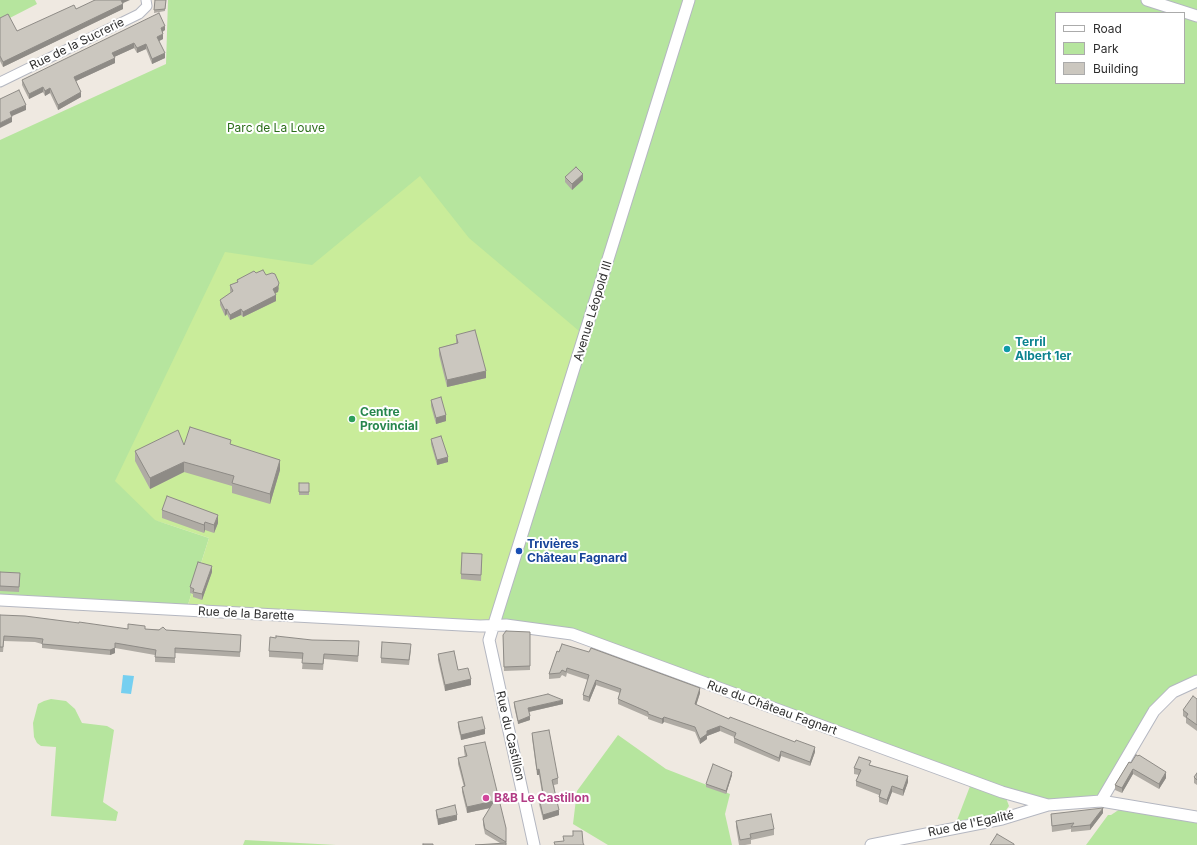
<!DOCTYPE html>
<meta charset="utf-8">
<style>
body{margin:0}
#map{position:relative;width:1197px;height:845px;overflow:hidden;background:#efe9e1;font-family:Inter,sans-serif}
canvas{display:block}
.legend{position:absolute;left:1055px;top:12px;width:130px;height:72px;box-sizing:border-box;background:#fff;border:1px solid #ababab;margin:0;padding:5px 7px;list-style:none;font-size:12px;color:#2e2e2e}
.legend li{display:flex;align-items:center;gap:8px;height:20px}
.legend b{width:20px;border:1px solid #ababab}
</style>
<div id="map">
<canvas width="1197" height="845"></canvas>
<ul class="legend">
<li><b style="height:5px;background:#fff"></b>Road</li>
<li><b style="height:11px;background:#b6e59e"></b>Park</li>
<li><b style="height:11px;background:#cbc7bf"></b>Building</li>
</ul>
</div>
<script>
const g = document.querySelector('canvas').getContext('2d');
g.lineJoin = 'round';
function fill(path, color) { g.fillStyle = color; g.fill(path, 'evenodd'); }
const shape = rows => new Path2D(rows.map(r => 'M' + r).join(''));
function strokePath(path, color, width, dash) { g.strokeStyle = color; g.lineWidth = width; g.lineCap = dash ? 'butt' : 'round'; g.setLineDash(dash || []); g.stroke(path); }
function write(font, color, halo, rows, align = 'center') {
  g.font = font + ' Inter,sans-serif'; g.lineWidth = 4; g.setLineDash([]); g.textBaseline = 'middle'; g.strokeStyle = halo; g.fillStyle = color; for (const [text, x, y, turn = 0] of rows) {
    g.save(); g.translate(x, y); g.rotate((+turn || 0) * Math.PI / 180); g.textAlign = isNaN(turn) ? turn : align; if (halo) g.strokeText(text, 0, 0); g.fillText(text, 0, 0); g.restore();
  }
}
fill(shape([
 [0,0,35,0,37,4,0,23],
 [168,0,1197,0,1197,681,1162,701,1101,801,1006,798,1009,806,1004,813,954,828,972,781,572,634,506,625,155,520,209,538,186,611,0,600,0,140,166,64],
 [1056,13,1184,13,1184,83,1056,83],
 [51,699,66,701,75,709,82,723,107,726,114,730,103,802,118,812,116,821,51,816,56,747,41,746,37,743,34,737,33,723,38,704,44,701],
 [618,735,666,769,730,794,725,814,732,845,608,845,573,824,577,791],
 [1120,809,1197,817,1197,845,1086,845,1108,815,1111,815],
 [245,840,336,845,243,845]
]), '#b6e59e');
fill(shape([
 [420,176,469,238,585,336,493,626,186,611,209,538,155,520,115,481,225,252,312,265]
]), '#c9ec9a');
fill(shape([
 [123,675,134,676,131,694,121,693]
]), '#75cff0');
const minor = shape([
 [0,82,139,14,147,6,146,0]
]);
const tertiary = shape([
 [1147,0,1197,16],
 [0,600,480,626,506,625,572,634,1002,792,1048,805],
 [1101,801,1154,711,1173,692,1197,681],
 [534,845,489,640,689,0],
 [871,845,1002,819,1048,805,1101,801,1197,817]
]);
strokePath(minor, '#b4b7c1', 11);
strokePath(tertiary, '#b4b7c1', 13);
strokePath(minor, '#fff', 9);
strokePath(tertiary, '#fff', 11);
fill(shape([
 [155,0,166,0,165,11,154,13],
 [123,4,123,9,3,67,0,61,0,18,17,31,76,9],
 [165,30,162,32,163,39,159,41,165,58,152,64,146,49,137,53,134,48,114,57,115,63,76,81,81,97,58,110,50,93,45,96,43,92,29,99,22,85,22,80],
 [565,177,583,180,572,190,565,182],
 [256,273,266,275,279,288,278,292,275,293,276,301,243,317,241,315,230,320,227,314,225,316,220,305,220,300,231,293,230,291,230,285,237,282,237,280],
 [456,335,486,378,447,387,439,355,439,348,456,343],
 [431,400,446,421,436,424,431,406],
 [431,439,448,462,437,465,431,444],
 [231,444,280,470,270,504,232,493,232,486,184,472,150,489,135,461,135,451,184,445],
 [299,483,309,483,309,495,299,495],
 [162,510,218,523,214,533,205,530,204,533,162,518],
 [482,560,481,581,461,579,461,574],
 [0,572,20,578,19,592,0,591],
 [212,572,202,600,193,597,193,594,190,593,190,587],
 [0,615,128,629,145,629,166,630,241,640,240,657,175,653,175,663,155,662,155,655,115,648,115,653,110,655,42,648,42,644,35,642,4,641,3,652,0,652],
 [530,632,530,670,504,671,503,635],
 [359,647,358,662,324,659,323,670,302,669,303,659,269,657,269,651],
 [411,650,409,665,381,663,381,658],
 [557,651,700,693,696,705,729,719,815,752,810,766,781,756,779,762,734,743,734,737,720,731,707,736,707,739,700,744,695,732,664,722,662,724,648,719,648,717,618,704,618,699,620,693,596,685,589,702,583,700,583,695,588,680,567,673,566,677,562,675,560,678,549,679,549,674],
 [438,654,458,670,471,685,445,691,438,660],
 [1197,699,1197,731,1186,723,1186,718,1183,716,1183,710],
 [514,702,563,704,529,712,530,720,518,724,514,706],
 [458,722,485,734,461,740,458,727],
 [532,733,558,778,558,784,554,785,559,815,543,820,538,800,538,794,542,793,539,775,537,775,532,738],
 [464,746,506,828,506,845,500,843,485,834,483,825,483,819,490,808,467,813,462,792,462,787,464,787,458,764,458,758,465,757,464,751],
 [1129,762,1166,778,1159,789,1133,774,1122,793,1115,790,1115,785],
 [871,765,908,782,903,796,892,792,887,805,879,802,879,795,856,786,856,781,859,775,854,774,854,768],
 [1197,773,1197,785,1194,783,1194,777],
 [732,775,726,794,706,787,706,784],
 [436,810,457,820,438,825,436,815],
 [1103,813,1090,830,1071,832,1071,829,1052,832,1051,814],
 [736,821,774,829,774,835,751,840,751,844,745,845,739,845,736,827]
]), '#afaba4');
fill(shape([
 [121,0,130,0,121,4],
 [123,4,123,9,3,67,3,62],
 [165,26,165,30,161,33,161,28],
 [163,34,163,39,157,42,157,37],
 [134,43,134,48,112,58,112,53],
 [146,44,146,49,137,53,137,48],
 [165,53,165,58,152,64,152,59],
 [115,58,115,63,74,82,74,77],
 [43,87,43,92,29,99,29,94],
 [50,88,50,93,45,96,45,91],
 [81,92,81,97,58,110,58,105],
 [26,105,26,110,10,117,10,112],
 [12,117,12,122,0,128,0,123],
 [583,174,583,180,572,190,572,184],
 [279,283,278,292,273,294,273,289],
 [276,295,276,301,243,317,243,312],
 [227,309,227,314,225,316,225,310],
 [241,309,241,315,230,320,230,315],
 [486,371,486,378,447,387,447,380],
 [446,415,446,421,436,424,436,418],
 [448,457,448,462,437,465,437,460],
 [280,460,280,470,270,504,270,494],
 [184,462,184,472,150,489,150,478],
 [218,515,218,523,214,533,214,525],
 [205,522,205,530,204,533,204,525],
 [212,566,212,572,202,600,202,594],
 [115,643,115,653,110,655,110,650],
 [471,679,471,685,445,691,445,685],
 [596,680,596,685,589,702,589,697],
 [700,688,700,693,695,709,695,704],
 [563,700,563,704,528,712,528,708],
 [530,716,530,720,518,724,518,721],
 [664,717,664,722,662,724,662,719],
 [720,726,720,731,707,736,707,739,700,744,700,739,707,731],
 [485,729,485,734,461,740,461,735],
 [815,747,815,752,810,766,810,762],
 [781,751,781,756,779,762,779,758],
 [539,769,539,775,537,775,537,770],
 [1133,769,1133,774,1122,793,1122,788],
 [732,772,732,775,726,794,726,791],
 [1166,772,1166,778,1159,789,1159,784],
 [908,776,908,782,903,796,903,790],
 [892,786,892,792,887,805,887,800],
 [494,801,494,807,467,813,467,807],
 [1103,808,1103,813,1090,830,1090,825],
 [559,810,559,815,543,820,543,815],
 [457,815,457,820,438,825,438,819]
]), '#8e8b86');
const building = shape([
 [95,0,121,0,123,4,3,62,0,56,0,18,8,14,17,31,74,5,76,9,95,0],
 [155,0,166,0,165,9,154,10,155,0],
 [159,13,165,26,161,28,163,34,157,37,165,53,152,59,146,44,137,48,134,43,112,53,115,58,74,77,81,92,58,105,50,88,45,91,43,87,29,94,22,80,159,13],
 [19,90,26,105,10,112,12,117,0,123,0,99,19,90],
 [576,167,583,174,572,184,565,177,576,167],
 [263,270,266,275,272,273,275,274,279,283,278,286,273,289,276,295,243,312,241,309,230,315,227,309,225,310,220,300,233,291,230,285,238,282,237,280,254,271,256,273,263,270],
 [475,330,486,371,447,380,439,348,458,343,456,335,475,330],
 [441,397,446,415,436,418,431,400,441,397],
 [190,427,231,440,230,444,280,460,270,494,232,483,234,476,184,462,150,478,135,451,178,430,184,445,190,427],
 [441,436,448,457,437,460,431,439,441,436],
 [299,483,309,483,309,492,299,492,299,483],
 [167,496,218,515,214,525,205,522,204,525,162,510,167,496],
 [462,553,482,554,481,575,461,574,462,553],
 [198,562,212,566,202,594,193,592,194,589,190,587,198,562],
 [0,572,20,573,19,587,0,586,0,572],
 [0,615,25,616,79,623,79,622,128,629,128,624,145,626,145,629,159,630,163,627,166,630,241,635,240,652,175,648,175,658,155,657,156,650,115,643,115,648,110,650,42,644,43,639,35,638,4,636,3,647,0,647,0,615],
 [506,631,530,632,530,666,504,667,503,635,506,631],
 [276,636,312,640,359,641,358,656,324,654,323,664,302,663,303,653,269,651,270,637,276,638,276,636],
 [382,642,411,644,409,660,381,658,382,642],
 [562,644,589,652,591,648,700,688,695,704,729,719,730,717,795,742,796,740,815,747,810,762,781,751,779,758,734,738,736,733,720,726,707,731,707,734,700,739,695,727,664,717,662,719,648,714,648,712,618,699,621,689,596,680,589,697,583,695,589,675,567,668,566,672,562,670,560,673,549,674,557,651,559,652,562,644],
 [454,651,458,670,468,668,471,679,445,685,438,654,454,651],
 [548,694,563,700,528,708,530,716,518,721,514,702,548,694],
 [1193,696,1197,699,1197,725,1186,717,1188,714,1183,710,1193,696],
 [482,717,485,729,461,735,458,722,482,717],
 [549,730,558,778,552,780,559,810,543,815,538,794,543,793,539,769,537,770,532,733,549,730],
 [485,742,506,828,506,842,485,829,483,819,494,801,467,807,462,787,465,786,458,758,467,756,464,746,485,742],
 [1136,755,1138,756,1139,755,1166,772,1159,784,1133,769,1122,788,1115,785,1129,762,1131,763,1136,755],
 [859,757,871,761,869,765,908,776,903,790,892,786,887,800,879,797,881,790,856,781,861,770,854,768,859,757],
 [713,764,732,772,726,791,706,784,713,764],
 [1197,773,1197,780,1194,777,1197,773],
 [455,805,457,815,438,819,436,810,455,805],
 [1103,808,1090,825,1071,827,1074,823,1052,826,1051,814,1103,808],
 [771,814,774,829,750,834,751,838,740,840,736,821,771,814],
 [573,831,582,831,583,843,584,845,555,845,554,842,564,841,563,836,573,836,573,831],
 [997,834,1014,844,1014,845,990,845,997,834],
 [506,843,506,845,475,845,506,843],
 [423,844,433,844,433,845,423,845,423,844]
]);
fill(building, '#cbc7bf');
strokePath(building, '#8e8b86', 1);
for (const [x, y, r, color] of [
 [1007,349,4,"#0f9aa8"],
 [352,419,4,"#2e9e5b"],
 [519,551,4,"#1a4fb4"],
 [486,798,4,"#d1479c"]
]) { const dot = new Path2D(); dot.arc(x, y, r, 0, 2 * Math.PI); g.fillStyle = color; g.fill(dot); strokePath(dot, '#fff', 1.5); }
write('12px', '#2e2e2e', '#fff', [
 ["Rue de la Sucrerie",77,44,-26],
 ["Avenue Léopold III",593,311,-73],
 ["Rue de la Barette",246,614,3],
 ["Rue du Château Fagnart",772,708,20],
 ["Rue du Castillon",510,736,77],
 ["Rue de l'Egalité",971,824,-12]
]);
write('12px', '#2c6e1b', '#fff', [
 ["Parc de La Louve",276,128]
]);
write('bold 12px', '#0d838f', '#fff', [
 ["Terril",1015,342],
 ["Albert 1er",1015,356]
], 'left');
write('bold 12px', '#27864d', '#fff', [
 ["Centre",360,412],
 ["Provincial",360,426]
], 'left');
write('bold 12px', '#164399', '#fff', [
 ["Trivières",527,544],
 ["Château Fagnard",527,558]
], 'left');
write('bold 12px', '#b23c85', '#fff', [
 ["B&B Le Castillon",494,798]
], 'left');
</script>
